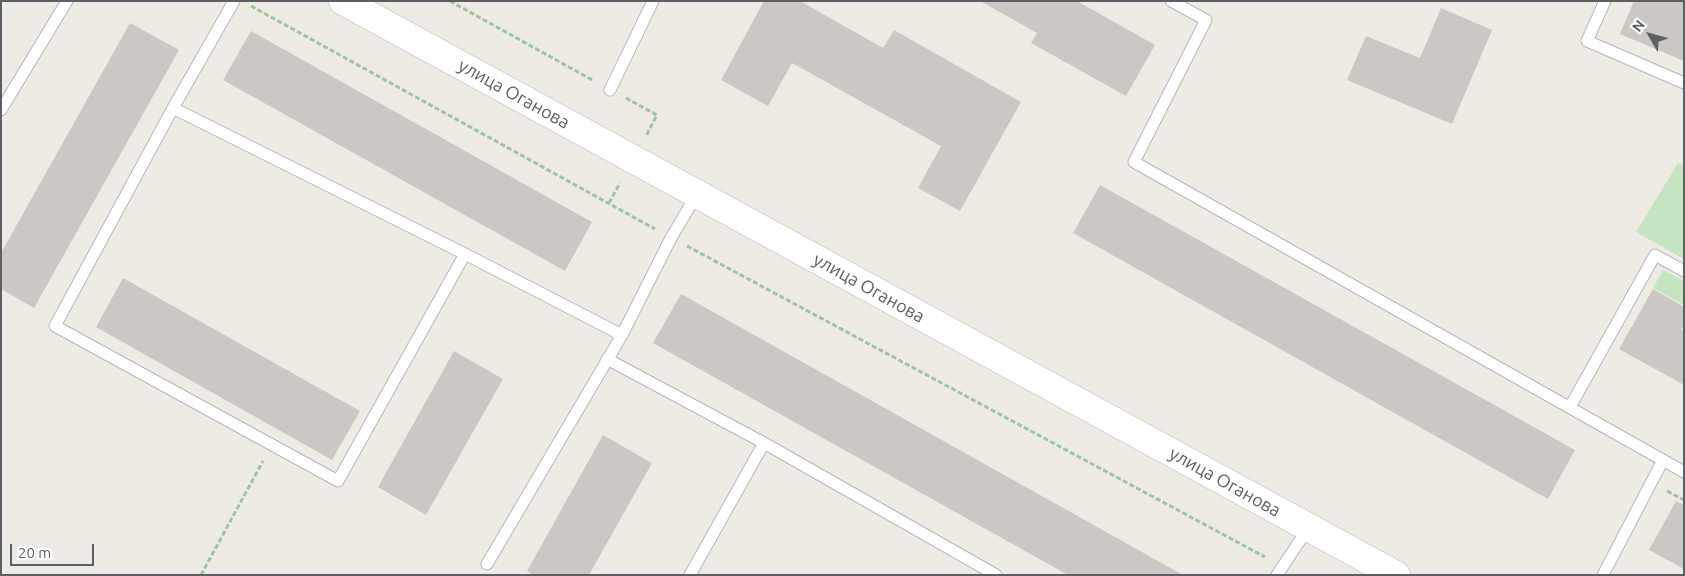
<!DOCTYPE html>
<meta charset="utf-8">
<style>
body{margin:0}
#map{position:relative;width:1685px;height:576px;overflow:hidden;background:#eeebe4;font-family:Ubuntu,sans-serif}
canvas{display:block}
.frame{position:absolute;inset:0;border:2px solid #5c6064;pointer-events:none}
.north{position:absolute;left:1625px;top:10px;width:50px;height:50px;-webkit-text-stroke:4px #fff;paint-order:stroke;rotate:308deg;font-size:14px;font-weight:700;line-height:20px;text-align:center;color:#5c6064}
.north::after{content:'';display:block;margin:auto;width:18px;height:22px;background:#5c6064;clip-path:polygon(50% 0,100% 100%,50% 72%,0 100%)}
.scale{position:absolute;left:10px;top:544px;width:84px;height:22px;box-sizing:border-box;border:2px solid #5c6064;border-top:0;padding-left:6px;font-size:15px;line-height:18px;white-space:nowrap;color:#5c6064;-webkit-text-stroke:4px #fff;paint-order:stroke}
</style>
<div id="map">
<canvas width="1685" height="576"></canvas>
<div class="frame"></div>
<div class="north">N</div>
<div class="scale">20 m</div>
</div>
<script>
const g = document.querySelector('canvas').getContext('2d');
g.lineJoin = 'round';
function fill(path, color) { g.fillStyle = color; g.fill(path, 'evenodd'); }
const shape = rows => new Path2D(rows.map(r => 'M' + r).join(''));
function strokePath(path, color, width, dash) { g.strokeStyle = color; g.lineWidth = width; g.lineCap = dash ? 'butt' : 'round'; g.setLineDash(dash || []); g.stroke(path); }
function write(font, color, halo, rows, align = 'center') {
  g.font = font + ' Ubuntu,sans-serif'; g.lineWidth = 5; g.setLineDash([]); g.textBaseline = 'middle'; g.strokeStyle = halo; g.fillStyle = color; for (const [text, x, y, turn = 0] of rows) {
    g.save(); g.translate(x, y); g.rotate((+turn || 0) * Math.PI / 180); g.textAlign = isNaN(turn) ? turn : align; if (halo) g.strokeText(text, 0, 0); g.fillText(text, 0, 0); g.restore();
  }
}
fill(shape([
 [1678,163,1684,166,1684,259,1636,232],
 [1663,270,1684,281,1684,305,1653,288]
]), '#c5e4c2');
fill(shape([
 [764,1,800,1,883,48,894,30,1021,102,960,211,918,188,941,146,792,63,768,106,721,80],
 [980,1,1077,1,1155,45,1126,96,1031,43,1037,33],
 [1634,1,1684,1,1684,61,1620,34],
 [1441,8,1492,30,1452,124,1347,80,1366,36,1420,58],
 [130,23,179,50,34,308,1,289,1,253],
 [251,31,592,222,565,271,223,80],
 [1100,185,1575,450,1548,499,1073,233],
 [123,278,360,411,332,460,96,327],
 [1653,289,1684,307,1684,325,1681,329,1684,331,1684,385,1619,349],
 [681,294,1183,575,1068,575,653,343],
 [454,351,503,379,426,515,378,487],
 [603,435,652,463,589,575,533,575,527,571],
 [1676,501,1684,505,1684,569,1649,550]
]), '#cbc7c3');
const lane = shape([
 [234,1,173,108,55,326,338,481,465,254],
 [1171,1,1206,20,1134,162,1684,472],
 [1605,1,1587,41,1684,83],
 [610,90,653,1],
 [173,108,465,254,622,335],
 [1,110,67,1],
 [607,359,764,443,996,575],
 [1570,407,1655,255,1684,271],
 [487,564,622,335,671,238,697,194],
 [690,575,764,443],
 [1277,575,1309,527],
 [1603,575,1663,460]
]);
const secondary = shape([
 [343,1,1396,575]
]);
strokePath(lane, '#b4b7ba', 13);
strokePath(secondary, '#b5b9bd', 29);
strokePath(shape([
 [450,1,594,81],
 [251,6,655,229],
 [626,98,657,115,646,136],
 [609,203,620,183],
 [687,246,1265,557],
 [1667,491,1684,500],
 [201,575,263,461]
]), '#9cc5a4', 3, [5, 2.5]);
strokePath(lane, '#fff', 11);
strokePath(secondary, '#fff', 28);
write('18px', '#5c6064', '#fff', [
 ["улица Оганова",514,94,29],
 ["улица Оганова",869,288,29],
 ["улица Оганова",1225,482,29]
]);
</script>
